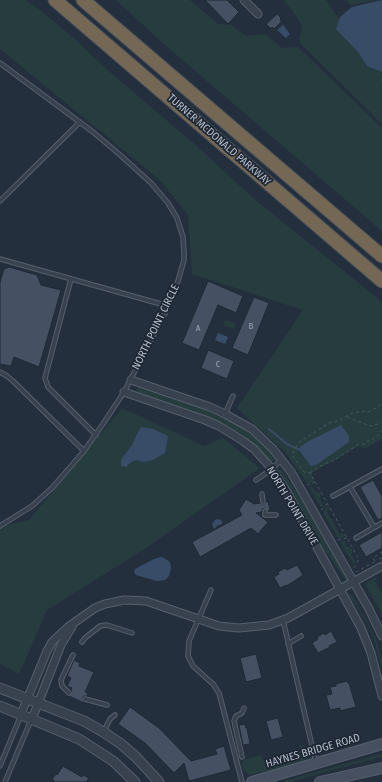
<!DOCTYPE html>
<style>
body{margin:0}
canvas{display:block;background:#242f3e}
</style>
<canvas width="382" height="782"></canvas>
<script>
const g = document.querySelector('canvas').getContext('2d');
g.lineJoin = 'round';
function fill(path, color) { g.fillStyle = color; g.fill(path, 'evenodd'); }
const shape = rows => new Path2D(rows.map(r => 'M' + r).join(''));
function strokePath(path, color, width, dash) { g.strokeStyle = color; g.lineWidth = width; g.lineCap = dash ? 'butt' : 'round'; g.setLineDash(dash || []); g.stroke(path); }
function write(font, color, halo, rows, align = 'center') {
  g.font = font + ' "Fira Sans Condensed",sans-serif'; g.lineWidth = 3.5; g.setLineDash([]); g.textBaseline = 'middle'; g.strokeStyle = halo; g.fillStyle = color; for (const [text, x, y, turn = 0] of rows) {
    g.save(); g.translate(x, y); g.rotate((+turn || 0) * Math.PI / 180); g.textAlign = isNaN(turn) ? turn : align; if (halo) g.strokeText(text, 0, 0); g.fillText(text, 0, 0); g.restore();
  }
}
fill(shape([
 [0,0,26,0,40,10,75,39,104,67,198,147,229,176,258,202,382,302,382,439,364,449,359,446,312,473,314,482,307,483,285,452,237,408,303,310,192,274,188,215,160,180,0,49],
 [116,0,190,0,218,24,231,25,246,36,265,34,282,48,298,47,382,128,382,231,165,45],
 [284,0,326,0,342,23,382,74,382,124,299,42,302,25],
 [346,0,372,0,374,1,350,5],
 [226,320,236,324,234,329,223,325],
 [139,386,203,409,224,418,242,427,259,440,272,453,275,458,274,460,272,462,269,461,256,447,242,435,218,422,139,394,136,389],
 [122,408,204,446,223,438,260,468,143,550,47,610,19,674,0,664,0,527,29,520],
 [280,469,282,470,306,507,347,577,347,579,346,581,313,533,280,472,279,470],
 [311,485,316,492,318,491,321,497,319,498,323,505,322,507,321,507,309,487],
 [328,506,329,509,327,512,331,519,332,519,339,534,344,534,345,536,342,538,338,538,323,512,325,508],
 [342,541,344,541,348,548,350,546,353,552,351,554,355,561,354,565,340,542],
 [376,577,377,579,375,581,382,593,382,614,366,586,367,582],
 [348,593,352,595,366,619,376,639,382,661,382,669,375,643,369,627,355,603,348,596],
 [299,745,305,746,307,749,309,758,305,763,250,775,243,770,242,764,243,760,261,755,263,761,300,751],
 [382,754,382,757,328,771,292,782,281,782,340,765]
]), '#263c3f');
fill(shape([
 [382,0,382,72,367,66,359,53,336,29,340,17,352,7],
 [283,25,290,34,286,38,277,30],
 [218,333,228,337,225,344,215,340],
 [341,425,349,436,349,442,316,465,311,466,301,453,300,447,309,441],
 [141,427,153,429,168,436,165,453,153,460,143,462,136,460,131,462,126,467,121,466,121,460,132,445,138,432],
 [218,519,222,521,222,524,218,525,214,529,212,524,215,520],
 [162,557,170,562,171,568,169,576,165,580,157,581,136,575,134,572,135,569,154,559]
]), '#394c67');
strokePath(shape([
 [269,429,287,444,300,450]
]), '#394c67', 2);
const building = shape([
 [205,0,227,0,239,12,228,24,205,0],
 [277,14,281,18,280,20,282,21,274,29,272,27,271,29,266,24,277,14],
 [9,267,37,275,41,285,61,290,39,367,14,357,11,366,0,364,0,282,4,269,9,267],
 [208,281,243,296,236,313,218,305,199,350,182,343,208,281],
 [254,297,269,303,248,355,232,348,254,297],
 [208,350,234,361,227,379,201,368,208,350],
 [373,480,382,496,382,518,378,520,360,487,373,480],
 [246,499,254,504,260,503,263,505,268,501,270,510,268,511,265,508,262,509,262,512,256,513,268,522,258,534,251,528,200,557,192,542,242,515,239,510,246,499],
 [382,532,382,548,366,557,359,545,382,532],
 [297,565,303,575,287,586,287,585,280,588,274,577,279,574,278,572,285,568,287,570,297,565],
 [331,631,337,642,329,646,330,647,318,653,312,643,318,639,317,637,322,634,324,633,325,635,331,631],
 [256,654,262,678,246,682,240,658,256,654],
 [74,660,80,663,79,666,94,672,85,692,88,693,87,696,84,696,82,698,84,703,69,696,72,693,71,690,72,688,67,686,71,678,67,676,74,660],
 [347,681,348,683,349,683,356,707,340,711,340,708,330,710,326,695,332,694,330,687,336,686,336,684,347,681],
 [130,707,159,728,191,761,217,754,215,749,224,746,231,770,189,781,184,763,174,773,145,743,118,724,130,707],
 [278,718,283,737,271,740,266,721,278,718],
 [245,724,246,728,247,728,250,744,243,745,239,725,245,724],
 [63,766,82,777,83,775,89,778,87,781,89,782,53,782,54,780,52,779,56,774,57,775,63,766]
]);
fill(building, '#455162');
strokePath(building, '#1f2835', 1);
const service = shape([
 [0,63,93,132,119,154,151,183,168,203,177,218,183,237,184,253,184,260,178,281,165,313,124,392,105,421,84,451,52,488,32,506,0,526],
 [0,201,80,122],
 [0,259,168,306],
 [71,279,45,378,48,387,96,435],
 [0,372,7,376,13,381,84,451],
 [225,414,233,396],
 [256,480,272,469,281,460],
 [350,487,374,527],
 [262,494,263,502],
 [333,496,382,469],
 [265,511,265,515,276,515],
 [356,538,382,523],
 [211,590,189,641,188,656,193,666,213,684,219,693,242,782],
 [283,620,316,763],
 [82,642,85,638,100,626,107,625,132,633],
 [288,644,301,636],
 [69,693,62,686,61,680,73,655],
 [85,699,107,705],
 [104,731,110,719,115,715],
 [242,757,234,721,236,716,242,713,244,708],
 [0,766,21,715],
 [5,782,31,720]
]);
const minor = shape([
 [244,0,258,14],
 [131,380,210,407,225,414,252,429,273,449,291,472,369,609,382,636],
 [124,392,205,420,219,426,243,441,254,449,272,469,288,494,361,628,371,653,382,696],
 [21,714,47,651,52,642,68,627,95,608,105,604,124,600,146,601,219,626,239,628,269,625,288,618,382,566],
 [32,719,61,645,72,627]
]);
const tertiary = shape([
 [0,688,84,721,105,733,121,744,136,757,159,782],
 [0,706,79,739,113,761,135,782]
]);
const secondary = shape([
 [252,782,382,744],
 [320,782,382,768]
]);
const motorway = shape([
 [55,0,382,281],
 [83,0,382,256]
]);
strokePath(service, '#565f6c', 5.5);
strokePath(minor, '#565f6c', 9);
strokePath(tertiary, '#565f6c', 11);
strokePath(secondary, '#565f6c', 12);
strokePath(motorway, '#434c59', 15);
strokePath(shape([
 [382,79,382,82],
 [347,417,370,426,382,423],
 [310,473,318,467,336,459,359,444,365,444,367,441,370,441,380,434,382,431],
 [307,485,311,483,315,482],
 [321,510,327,504],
 [338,540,347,538],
 [379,559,382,558],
 [375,561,373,558,382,552],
 [354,568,359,559,310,473,304,472,292,455,298,443,329,423,338,421,352,413,365,411,368,412,378,407,382,402],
 [356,572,376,561]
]), '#44595c', 1, [3, 3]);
strokePath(service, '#38414e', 3.5);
strokePath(minor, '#38414e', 7);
strokePath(tertiary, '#38414e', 9);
strokePath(secondary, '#465061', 10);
strokePath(motorway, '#746855', 13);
write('9px', '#98a1af', null, [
 ["B",251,326],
 ["A",198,328],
 ["C",218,364]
]);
write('11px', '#b4bcc9', '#1d2633', [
 ["TURNER MCDONALD PARKWAY",219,140,41],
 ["NORTH POINT CIRCLE",156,327,-64],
 ["NORTH POINT DRIVE",292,506,59],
 ["HAYNES BRIDGE ROAD",313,751,-16]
]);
</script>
